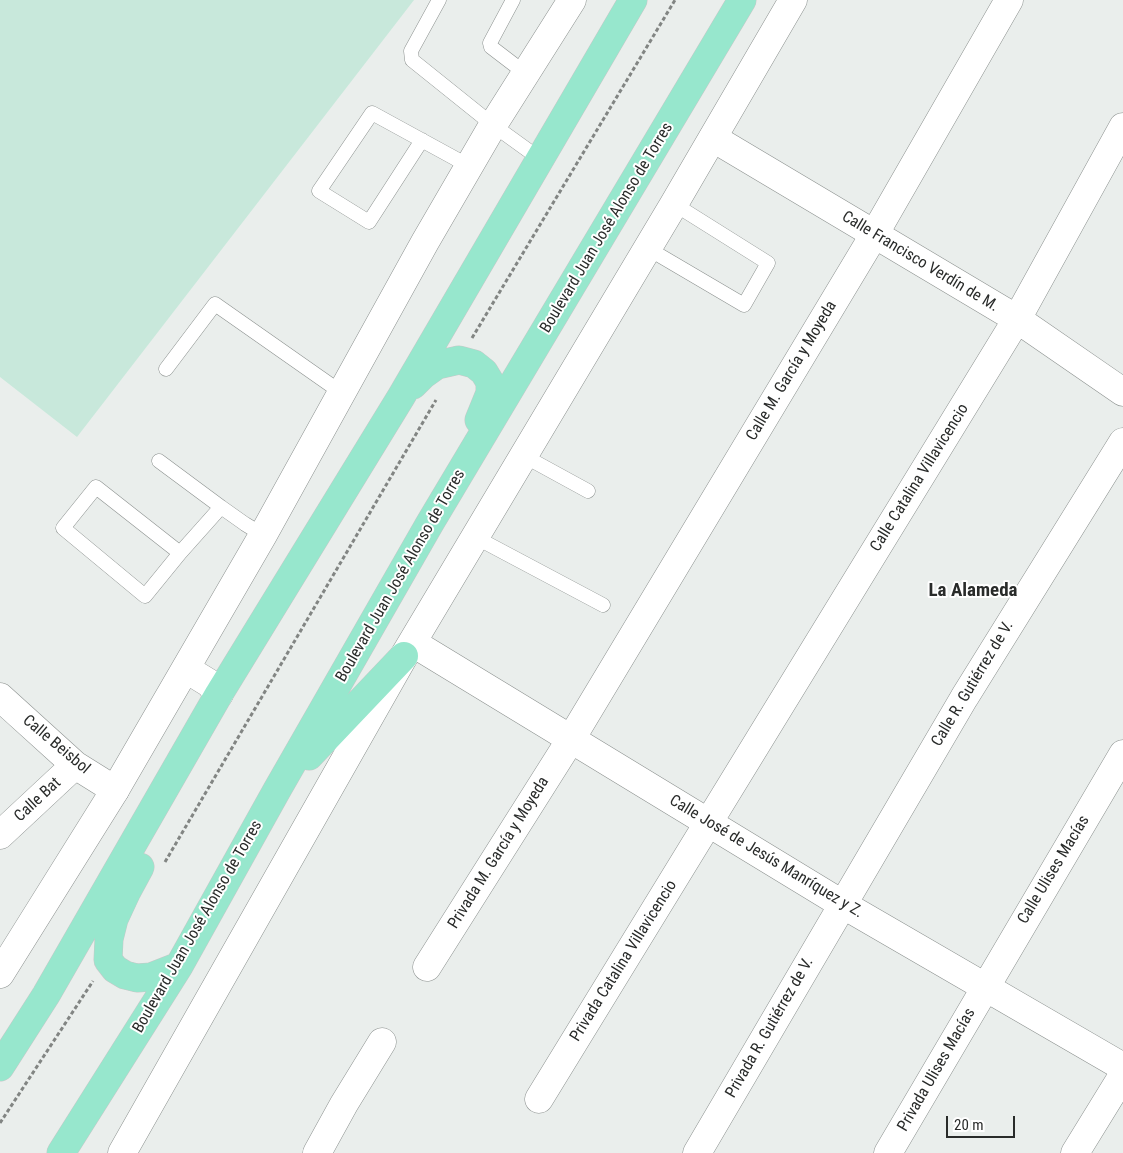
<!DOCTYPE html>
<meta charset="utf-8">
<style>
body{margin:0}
#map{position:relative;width:1123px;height:1153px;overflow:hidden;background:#eaeeec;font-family:"Roboto Condensed",sans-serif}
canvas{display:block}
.scale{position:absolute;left:946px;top:1116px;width:69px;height:22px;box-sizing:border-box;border:2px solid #292b2a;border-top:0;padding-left:6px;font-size:15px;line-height:18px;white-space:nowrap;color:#292b2a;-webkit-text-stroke:4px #fff;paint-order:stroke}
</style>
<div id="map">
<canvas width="1123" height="1153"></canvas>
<div class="scale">20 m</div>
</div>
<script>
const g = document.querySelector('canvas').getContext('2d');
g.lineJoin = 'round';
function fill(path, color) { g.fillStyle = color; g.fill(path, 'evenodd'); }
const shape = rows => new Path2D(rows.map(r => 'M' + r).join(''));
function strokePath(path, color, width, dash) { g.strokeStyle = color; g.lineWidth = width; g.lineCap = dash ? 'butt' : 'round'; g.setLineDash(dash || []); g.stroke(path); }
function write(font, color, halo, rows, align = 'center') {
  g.font = font + ' "Roboto Condensed",sans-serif'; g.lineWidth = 4; g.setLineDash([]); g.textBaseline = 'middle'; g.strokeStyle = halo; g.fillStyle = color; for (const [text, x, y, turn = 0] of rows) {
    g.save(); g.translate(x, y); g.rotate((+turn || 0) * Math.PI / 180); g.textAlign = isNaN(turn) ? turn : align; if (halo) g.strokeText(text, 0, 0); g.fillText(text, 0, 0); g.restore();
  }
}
fill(shape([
 [0,0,414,0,77,437,0,377]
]), '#c8e8db');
const lane = shape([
 [439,0,411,51,412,60,493,125,540,159],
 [513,0,490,43,491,47,525,73],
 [422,140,369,222,319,191,372,113,469,166],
 [647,248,744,305,768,263,674,204],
 [166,369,215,304,342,393],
 [524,456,588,491],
 [159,461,221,507],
 [475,537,603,605],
 [180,553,145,596,63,528,96,487,180,553,221,507,245,524,263,535]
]);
const street = shape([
 [713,138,1017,319,1123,392],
 [413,643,842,904,1123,1067],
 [0,697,75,765,115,790],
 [0,835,75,765],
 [427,967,571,739,874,235,1009,0],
 [539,1099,1017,319,1123,127],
 [317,1153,344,1104,382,1042],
 [697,1153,964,698,1123,442],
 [888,1153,1123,754],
 [1075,1153,1123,1075]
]);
const secondary = shape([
 [184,672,196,675,209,683,219,694],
 [0,974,115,790,263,535,425,242,493,125,572,0],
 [122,1153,404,656,674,204,793,0]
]);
const primary = shape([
 [413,385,423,375,437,365,459,360,474,364,484,372,490,382,490,393,479,420],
 [309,756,404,656],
 [140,867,127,891,114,919,109,939,108,960,115,969,125,975,137,978,151,977,179,966],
 [0,1067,46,995,219,694,401,397,633,0],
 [61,1153,179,966,277,790,430,523,742,0]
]);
strokePath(lane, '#8b908e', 15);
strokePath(street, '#8b908e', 29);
strokePath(secondary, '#8b908e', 29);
strokePath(primary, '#c7c8c8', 29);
strokePath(shape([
 [472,338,675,0],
 [165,862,436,400],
 [0,1123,93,981]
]), '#828583', 3, [4, 2.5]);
strokePath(lane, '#fff', 14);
strokePath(street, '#fff', 28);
strokePath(secondary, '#fff', 28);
strokePath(primary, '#97e7cd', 28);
write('16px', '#292b2a', '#fff', [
 ["Boulevard Juan José Alonso de Torres",607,228,-59],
 ["Calle Francisco Verdín de M.",920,262,31],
 ["Calle M. García y Moyeda",792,371,-59],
 ["Calle Catalina Villavicencio",920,478,-58],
 ["Boulevard Juan José Alonso de Torres",401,576,-60],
 ["Calle R. Gutiérrez de V.",973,684,-59],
 ["Calle Beisbol",56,745,40],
 ["Calle Bat",38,800,-43],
 ["Privada M. García y Moyeda",499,853,-58],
 ["Calle José de Jesús Manríquez y Z.",766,857,31],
 ["Calle Ulises Macías",1054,870,-59],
 ["Boulevard Juan José Alonso de Torres",198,927,-60],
 ["Privada Catalina Villavicencio",624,961,-58],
 ["Privada R. Gutiérrez de V.",770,1028,-60],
 ["Privada Ulises Macías",937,1070,-60]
]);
write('bold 19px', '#292b2a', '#fff', [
 ["La Alameda",973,591]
]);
</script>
